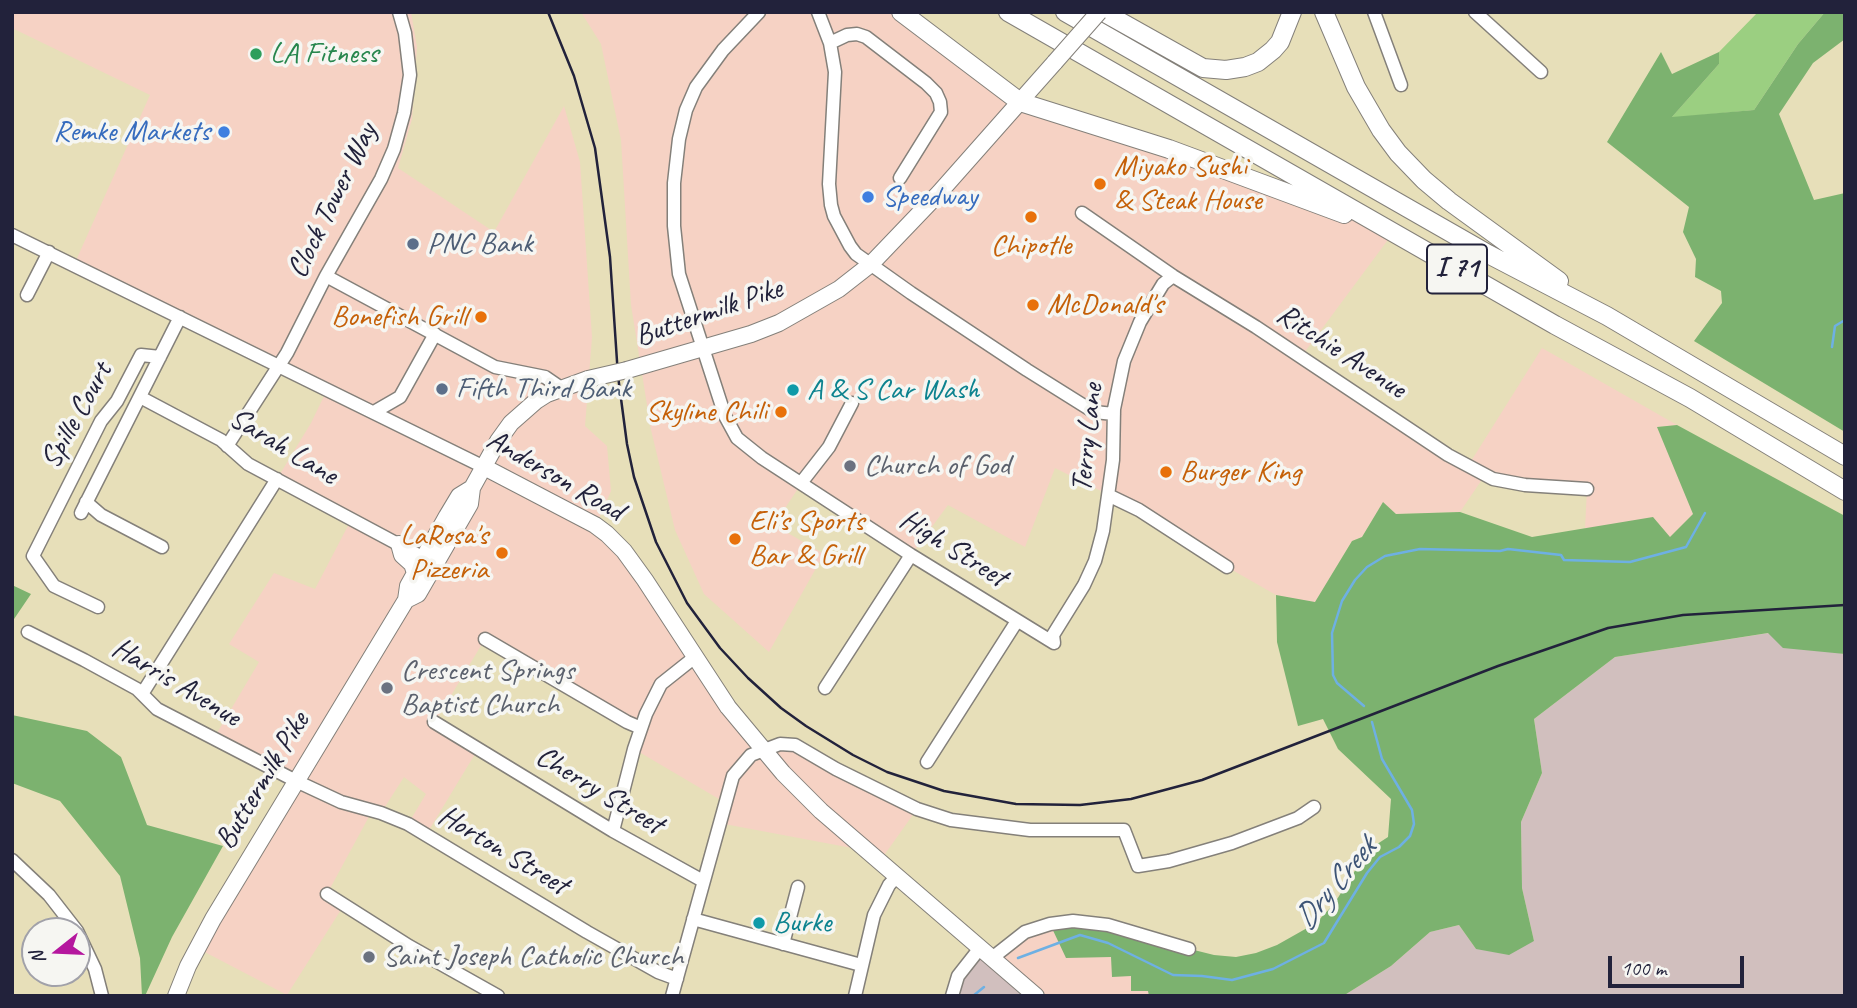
<!DOCTYPE html>
<meta charset="utf-8">
<style>
body{margin:0}
#map{position:relative;width:1857px;height:1008px;overflow:hidden;background:#e7dfb9;font-family:Caveat,sans-serif}
canvas{display:block}
.frame{position:absolute;inset:0;border:14px solid #22223b;pointer-events:none}
.north{position:absolute;left:21px;top:917px;width:70px;height:70px;box-sizing:border-box;background:#f6f6f2;border:2px solid #a1a1a9;border-radius:50%;rotate:252deg;font-size:19px;font-weight:700;line-height:28px;text-align:center;color:#22223b}
.north::after{content:'';display:block;margin:auto;width:24px;height:32px;background:#b5179e;clip-path:polygon(50% 0,100% 100%,50% 72%,0 100%)}
.scale{position:absolute;left:1608px;top:956px;width:136px;height:32px;box-sizing:border-box;border:4px solid #22223b;border-top:0;padding-left:9px;font-size:21px;line-height:24px;white-space:nowrap;color:#22223b;-webkit-text-stroke:5px #f6f6f2;paint-order:stroke}
</style>
<div id="map">
<canvas width="1857" height="1008"></canvas>
<div class="frame"></div>
<div class="north">N</div>
<div class="scale">100 m</div>
</div>
<script>
const g = document.querySelector('canvas').getContext('2d');
g.lineJoin = 'round';
function fill(path, color) { g.fillStyle = color; g.fill(path, 'evenodd'); }
const shape = rows => new Path2D(rows.map(r => 'M' + r).join(''));
function strokePath(path, color, width, dash) { g.strokeStyle = color; g.lineWidth = width; g.lineCap = dash ? 'butt' : 'round'; g.setLineDash(dash || []); g.stroke(path); }
function write(font, color, halo, rows, align = 'center') {
  g.font = font + ' Caveat,sans-serif'; g.lineWidth = 7; g.setLineDash([]); g.textBaseline = 'middle'; g.strokeStyle = halo; g.fillStyle = color; for (const [text, x, y, turn = 0] of rows) {
    g.save(); g.translate(x, y); g.rotate((+turn || 0) * Math.PI / 180); g.textAlign = isNaN(turn) ? turn : align; if (halo) g.strokeText(text, 0, 0); g.fillText(text, 0, 0); g.restore();
  }
}
fill(shape([
 [12,12,411,12,417,47,412,119,398,168,494,232,564,106,580,162,592,337,585,426,607,446,611,491,596,525,762,750,780,744,917,809,880,861,868,851,719,823,724,802,634,749,640,728,485,639,435,722,478,749,426,835,408,824,426,794,404,777,381,813,372,811,327,894,344,905,287,995,197,948,296,781,214,738,259,662,229,644,274,573,315,589,351,520,277,479,311,423,327,390,74,265,150,95,12,28],
 [581,12,902,12,1020,102,1393,233,1301,357,1468,466,1542,348,1677,425,1657,427,1694,514,1670,538,1653,518,1585,529,1587,489,1485,475,1460,512,1396,514,1383,503,1362,537,1352,541,1315,603,1276,595,1227,567,1139,510,1055,468,1025,547,948,505,911,555,801,484,774,525,824,554,769,652,704,594,675,530,651,430,631,305,621,140,601,44],
 [1050,924,1111,957,1149,991,1149,996,1036,996,992,958]
]), '#f6d2c4');
fill(shape([
 [1769,633,1823,650,1845,654,1845,996,1343,996,1391,966,1430,932,1459,925,1476,949,1534,941,1522,888,1521,822,1542,773,1534,719,1615,657],
 [980,948,1036,996,952,996]
]), '#d1bfbe');
fill(shape([
 [1758,12,1825,12,1798,44,1754,110,1671,118,1719,64,1719,52]
]), '#9bcf81');
fill(shape([
 [1825,12,1845,12,1845,39,1813,63,1779,114,1814,200,1845,193,1845,432,1694,341,1722,303,1721,291,1695,277,1696,259,1683,232,1689,207,1607,142,1661,52,1672,74,1719,52,1719,64,1672,117,1754,110,1798,44],
 [1677,425,1845,516,1845,654,1783,648,1768,633,1615,657,1534,719,1542,773,1521,822,1522,888,1534,941,1509,955,1476,949,1459,925,1430,932,1391,966,1343,996,1149,996,1148,991,1131,991,1131,976,1112,977,1111,957,1066,958,1050,924,1064,921,1154,940,1214,955,1236,957,1256,953,1277,945,1316,923,1334,904,1368,850,1388,837,1391,799,1338,749,1323,719,1298,726,1277,642,1276,595,1315,602,1352,541,1362,537,1383,502,1396,514,1460,512,1532,537,1653,517,1670,537,1693,514,1657,427],
 [12,585,31,594,12,622],
 [12,715,87,731,121,757,147,825,223,846,172,937,145,996,142,996,140,958,120,876,60,801,12,783]
]), '#7cb26f');
strokePath(shape([
 [1832,347,1835,326,1845,320],
 [1364,706,1337,683,1333,675,1332,633,1342,601,1355,580,1367,567,1385,556,1420,549,1500,551,1508,549,1561,555,1564,560,1630,562,1686,547,1705,513],
 [1018,958,1080,935,1108,943,1173,975,1202,976,1232,980,1273,969,1324,943,1367,873,1380,857,1399,847,1410,836,1414,824,1412,810,1382,759,1372,722],
 [973,996,984,987]
]), '#6eb0e3', 2.5);
const minor = shape([
 [759,12,723,50,696,87,686,110,679,139,674,183,674,226,679,274,725,416,737,438,762,458,911,555,1054,643,1053,635,1084,585,1095,561,1103,531,1113,460,1114,409,1124,361,1140,322,1163,284,1173,276],
 [818,12,830,43,835,72,829,184,831,205,834,216,850,246,856,254,911,293,1027,370,1094,412,1114,414],
 [1374,12,1401,85],
 [1475,12,1541,72],
 [830,43,847,35,857,34,866,37,926,83,936,93,940,102,941,112,900,178],
 [1082,213,1173,276,1256,327,1448,455,1493,479,1525,485,1587,489],
 [12,235,484,467],
 [326,276,495,367,545,377,561,388],
 [27,295,49,252],
 [140,397,221,440,248,464,424,558],
 [374,412,400,397,435,334],
 [227,446,287,353,326,276,381,179,394,149,404,113,410,75,405,33,399,12],
 [801,483,829,447,852,403],
 [1110,496,1139,510,1227,567],
 [86,502,101,515,162,547],
 [81,513,180,317],
 [98,607,54,586,33,556,101,421,117,401,141,355,160,357],
 [28,632,84,660,137,689,157,709,296,781,341,802,381,813,408,824,587,932,658,972,677,979],
 [485,639,627,722,641,728],
 [825,688,911,555],
 [142,694,277,479],
 [434,722,613,831,703,881],
 [927,762,1017,621],
 [613,831,634,749,646,714,661,684,695,657],
 [12,860,49,895,77,931,95,969,102,996],
 [327,894,409,946,498,996],
 [693,919,861,965],
 [783,944,798,887],
 [992,958,1025,932,1050,924,1073,921,1108,925,1189,949],
 [672,996,733,776,751,755,780,744,795,745,836,769,917,809,951,820,1030,830,1124,830,1138,866,1169,861,1232,843,1298,818,1314,807],
 [855,996,874,915,889,885,897,876],
 [952,996,958,976,980,948]
]);
const major = shape([
 [627,370,751,334,779,323,839,289,871,264,939,193,1055,62],
 [484,467,595,525,607,534,624,551,645,580,728,707,783,773,821,811,1036,996],
 [399,544,402,555,412,564,415,573],
 [406,600,418,594,470,504,472,488,498,441,511,423,536,401,547,394,588,379],
 [176,996,188,966,213,919,406,600,408,586,447,516,459,496,472,488]
]);
const highway = shape([
 [901,12,1020,102,1169,149,1344,214],
 [1008,12,1555,325,1690,398,1845,491],
 [1065,12,1488,254,1607,316,1845,456],
 [1103,12,1203,68,1226,70,1245,67,1258,62,1273,50,1280,42,1292,12],
 [1324,12,1356,87,1381,130,1398,153,1424,180,1449,201,1559,281]
]);
strokePath(minor, '#84807a', 15);
strokePath(major, '#84807a', 18);
strokePath(highway, '#84807a', 20);
strokePath(minor, '#fff', 12);
strokePath(major, '#fff', 16);
strokePath(highway, '#fff', 18);
strokePath(shape([
 [548,12,574,76,595,148,610,257,618,376,627,444,634,477,656,542,687,603,720,648,748,678,781,708,806,726,853,755,887,772,944,791,1016,804,1080,805,1131,799,1202,780,1498,666,1608,628,1683,615,1845,605]
]), '#22223b', 2.5);
const majorBridge = shape([
 [1055,62,1099,12],
 [588,379,627,370]
]);
strokePath(majorBridge, '#84807a', 18, []);
strokePath(majorBridge, '#fff', 16);
for (const [x, y, r, color] of [
 [256,54,7,"#2e9e5b"],
 [224,132,7,"#3f7fe0"],
 [1100,184,7,"#e8710a"],
 [868,197,7,"#3f7fe0"],
 [1031,217,7,"#e8710a"],
 [413,244,7,"#5c6f8a"],
 [1033,305,7,"#e8710a"],
 [481,317,7,"#e8710a"],
 [442,389,7,"#5c6f8a"],
 [793,390,7,"#0f9aa8"],
 [781,412,7,"#e8710a"],
 [850,466,7,"#6b7280"],
 [1166,472,7,"#e8710a"],
 [735,539,7,"#e8710a"],
 [502,553,7,"#e8710a"],
 [387,688,7,"#6b7280"],
 [759,923,7,"#0f9aa8"],
 [369,957,7,"#6b7280"]
]) { const dot = new Path2D(); dot.arc(x, y, r, 0, 2 * Math.PI); g.fillStyle = color; g.fill(dot); strokePath(dot, '#f6f6f2', 2.5); }
for (const [x, y, w] of [
 [1457,269,60]
]) { const box = new Path2D(); box.roundRect(x - w / 2, y - 24.5, w, 49, 5); g.fillStyle = '#f6f6f2'; g.fill(box); strokePath(box, '#22223b', 2); }
write('bold 28px', '#22223b', null, [
 ["I 71",1457,269]
]);
write('30px', '#27864d', '#f6f6f2', [
 ["LA Fitness",270,54]
], 'left');
write('30px', '#366cbe', '#f6f6f2', [
 ["Remke Markets",210,132],
 ["Speedway",882,197,"left"]
], 'right');
write('30px', '#c56008', '#f6f6f2', [
 ["Miyako Sushi",1114,167],
 ["& Steak House",1114,201],
 ["Chipotle",1031,246,"center"],
 ["McDonald's",1047,305],
 ["Bonefish Grill",467,317,"right"],
 ["Skyline Chili",767,412,"right"],
 ["Burger King",1180,472],
 ["Eli’s Sports",749,522],
 ["Bar & Grill",749,556],
 ["LaRosa's",488,536,"right"],
 ["Pizzeria",488,570,"right"]
], 'left');
write('30px', '#22223b', '#f6f6f2', [
 ["Clock Tower Way",333,201,-64],
 ["Buttermilk Pike",709,313,-19],
 ["Ritchie Avenue",1341,352,33],
 ["Spille Court",77,416,-61],
 ["Terry Lane",1088,438,-84],
 ["Sarah Lane",283,447,31],
 ["Anderson Road",555,476,30],
 ["High Street",953,549,32],
 ["Harris Avenue",176,683,31],
 ["Buttermilk Pike",263,781,-59],
 ["Cherry Street",599,791,31],
 ["Horton Street",503,851,31]
]);
write('30px', '#4e5e75', '#f6f6f2', [
 ["PNC Bank",427,244],
 ["Fifth Third Bank",456,389]
], 'left');
write('30px', '#0d838f', '#f6f6f2', [
 ["A & S Car Wash",807,390],
 ["Burke",773,923]
], 'left');
write('30px', '#5b616d', '#f6f6f2', [
 ["Church of God",864,466],
 ["Crescent Springs",401,671],
 ["Baptist Church",401,705],
 ["Saint Joseph Catholic Church",383,957]
], 'left');
write('italic 32px', '#3d5476', '#f6f6f2', [
 ["Dry Creek",1336,884,-50]
]);
</script>
